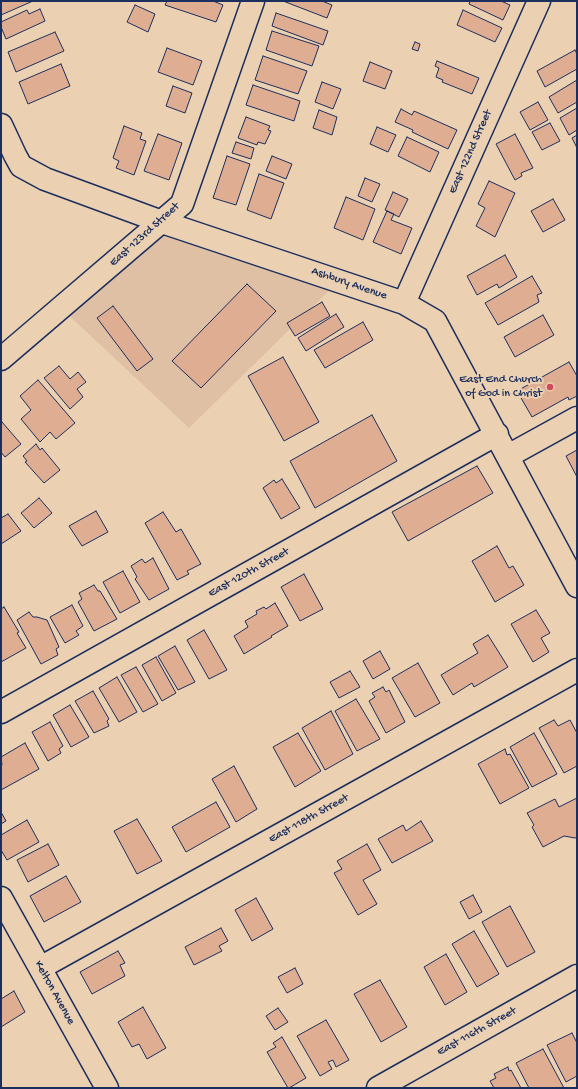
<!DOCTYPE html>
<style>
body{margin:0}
#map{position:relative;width:578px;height:1089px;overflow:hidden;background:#ebd0b2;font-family:"Gochi Hand",sans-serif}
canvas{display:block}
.frame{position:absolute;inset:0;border:2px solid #1b2f5e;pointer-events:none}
</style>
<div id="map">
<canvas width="578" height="1089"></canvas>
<div class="frame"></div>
</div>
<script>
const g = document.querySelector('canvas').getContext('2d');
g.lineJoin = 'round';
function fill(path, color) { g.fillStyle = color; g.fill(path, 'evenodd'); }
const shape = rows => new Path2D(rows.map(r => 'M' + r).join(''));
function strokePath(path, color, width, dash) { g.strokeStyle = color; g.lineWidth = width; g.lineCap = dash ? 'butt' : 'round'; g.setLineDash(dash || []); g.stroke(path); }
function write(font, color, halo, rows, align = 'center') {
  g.font = font + ' "Gochi Hand",sans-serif'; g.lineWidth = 4; g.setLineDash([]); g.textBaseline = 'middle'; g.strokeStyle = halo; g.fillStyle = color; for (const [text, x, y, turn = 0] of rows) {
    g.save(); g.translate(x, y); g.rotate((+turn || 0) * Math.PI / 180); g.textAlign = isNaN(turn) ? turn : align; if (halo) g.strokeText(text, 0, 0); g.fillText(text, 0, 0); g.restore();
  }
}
fill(shape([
 [162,222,339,281,189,428,61,308]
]), '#dfc0a5');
const building = shape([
 [1,1,33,1,1,15,1,1],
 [167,1,213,1,223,5,216,22,165,5,167,1],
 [283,1,322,1,332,5,327,18,283,1],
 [470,1,501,1,510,5,503,20,469,4,470,1],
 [135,5,155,14,148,32,127,22,135,5],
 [40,9,45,21,6,39,1,27,1,22,27,10,29,14,40,9],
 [463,10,502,28,495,42,457,25,463,10],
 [276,13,328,31,323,45,272,26,276,13],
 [272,31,319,46,312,66,266,50,272,31],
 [55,32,64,51,16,72,8,52,55,32],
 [415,42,420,44,418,51,412,49,415,42],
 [167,48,202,61,193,85,158,72,167,48],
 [575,50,577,54,577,69,545,87,537,71,575,50],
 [263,56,307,71,298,94,255,80,263,56],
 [437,61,479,78,472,94,442,82,443,80,436,77,439,68,435,66,437,61],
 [370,62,392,71,385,89,363,81,370,62],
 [61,64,70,86,28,104,19,82,61,64],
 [577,80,577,102,558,113,549,97,577,80],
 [322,82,341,89,333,109,315,102,322,82],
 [253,85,300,101,294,121,246,105,253,85],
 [173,86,192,93,185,113,166,106,173,86],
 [538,102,548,120,530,130,520,112,538,102],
 [577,108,577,130,569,135,560,118,577,108],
 [401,109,412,115,414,111,457,130,448,149,412,132,413,130,395,122,401,109],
 [319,110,337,117,332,135,313,128,319,110],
 [246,117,270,126,268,130,271,131,265,144,258,142,257,145,238,138,246,117],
 [550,123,560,141,542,150,532,132,550,123],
 [124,126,142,133,140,139,146,141,134,175,116,168,119,161,113,158,124,126],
 [377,127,396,135,388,152,370,144,377,127],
 [158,134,182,143,169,180,144,171,158,134],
 [515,134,533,168,521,173,522,176,515,180,496,144,515,134],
 [577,135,577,148,572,138,577,135],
 [407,137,439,152,430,172,398,156,407,137],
 [236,142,254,148,251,159,232,153,236,142],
 [227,156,250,164,236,205,213,198,227,156],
 [272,156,292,164,286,179,266,171,272,156],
 [259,174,284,183,271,219,247,210,259,174],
 [365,178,380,184,372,202,358,196,365,178],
 [489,181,515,193,495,237,476,226,485,208,478,204,489,181],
 [393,192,408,199,399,217,385,210,393,192],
 [346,197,375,209,363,240,334,228,346,197],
 [553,199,565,220,543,232,531,211,553,199],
 [387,211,394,214,391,220,412,228,401,254,373,242,387,211],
 [505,255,517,277,499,288,497,284,477,295,467,276,505,255],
 [532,276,542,293,537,295,539,302,498,325,485,303,532,276],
 [247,284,276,311,201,388,172,361,247,284],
 [322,302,330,316,295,336,287,323,322,302],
 [113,306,153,359,137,371,97,318,113,306],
 [336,314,344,327,306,351,298,338,336,314],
 [543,315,554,335,515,357,504,337,543,315],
 [363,322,373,340,325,368,314,350,363,322],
 [283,357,319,422,284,441,248,376,283,357],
 [569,362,577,376,577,396,569,400,568,397,532,417,517,391,569,362],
 [59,366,70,379,78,372,86,382,77,389,83,397,70,409,44,378,59,366],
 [38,380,75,423,56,439,50,432,40,442,21,419,31,410,20,396,38,380],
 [372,415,397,461,315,508,290,461,372,415],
 [2,422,21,444,5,457,1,452,1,423,2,422],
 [36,444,40,450,42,448,60,470,44,483,25,462,27,461,23,456,36,444],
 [577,450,577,477,566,456,577,450],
 [477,466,493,493,408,541,392,512,477,466],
 [282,479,300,508,281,519,263,488,274,480,276,483,282,479],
 [39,498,52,513,34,528,21,513,39,498],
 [96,511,108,532,82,546,69,526,96,511],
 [163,512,176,532,181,529,201,564,187,571,189,574,177,580,145,523,163,512],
 [8,514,21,531,1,544,1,518,8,514],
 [497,546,509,568,513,566,524,585,495,602,472,561,497,546],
 [153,558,169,589,149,600,135,579,137,577,131,566,142,559,145,563,153,558],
 [123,571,140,602,120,613,103,582,123,571],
 [304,574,323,609,300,621,281,587,304,574],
 [94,585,98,591,100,591,117,619,94,631,78,602,82,599,79,593,94,585],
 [275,603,288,626,271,636,272,637,244,654,234,636,248,627,245,621,257,614,256,611,264,607,266,609,275,603],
 [72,605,83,626,76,631,79,635,65,643,50,617,72,605],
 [4,607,19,632,17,633,26,648,1,662,1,609,4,607],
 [536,610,550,633,541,638,549,652,533,662,511,624,536,610],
 [29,612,33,617,37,617,47,620,59,647,56,649,58,655,41,664,17,620,29,612],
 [204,630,227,670,209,679,187,640,204,630],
 [488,635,508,667,474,687,472,683,453,695,441,675,478,653,473,644,488,635],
 [175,646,195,682,178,690,158,656,175,646],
 [380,651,390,669,373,679,363,661,380,651],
 [156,657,176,693,162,701,142,665,156,657],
 [418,663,440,703,415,717,392,678,418,663],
 [136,667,158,704,143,712,121,675,136,667],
 [350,671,360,687,339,698,330,682,350,671],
 [117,677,137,712,119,722,99,688,117,677],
 [383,687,386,692,389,690,405,722,386,733,369,701,375,697,372,693,383,687],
 [93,691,109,719,107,721,109,726,94,733,75,701,93,691],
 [356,699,380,739,357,751,335,711,356,699],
 [70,705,89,737,71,747,53,715,70,705],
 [331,711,353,754,325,770,302,728,331,711],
 [554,720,558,726,570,720,577,733,577,766,564,773,539,728,554,720],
 [50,722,63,746,59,749,61,753,48,761,32,732,50,722],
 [298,733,321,771,295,787,273,747,298,733],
 [534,733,557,774,532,787,510,747,534,733],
 [25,743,39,769,1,790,1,766,2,765,1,757,25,743],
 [505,749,507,755,510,754,529,788,500,804,478,764,505,749],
 [234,766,257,809,236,822,212,779,234,766],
 [577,798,577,837,575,838,564,836,543,847,532,827,534,825,527,813,555,799,559,807,577,798],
 [216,802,230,827,186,852,172,827,216,802],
 [1,812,6,821,1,824,1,812],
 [137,819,162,861,137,874,114,831,137,819],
 [27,820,39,842,7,860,1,850,1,835,27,820],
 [421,821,433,841,392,863,378,839,403,825,406,831,421,821],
 [48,844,59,865,28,882,17,860,48,844],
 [367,844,381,870,363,880,377,904,358,915,334,873,342,869,337,861,367,844],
 [66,876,81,902,44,922,30,896,66,876],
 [473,895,482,912,469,919,460,902,473,895],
 [256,898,273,929,252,941,235,910,256,898],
 [510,906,535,952,507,967,482,922,510,906],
 [221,928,228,941,219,946,222,951,194,965,185,947,221,928],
 [474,931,499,974,477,987,452,944,474,931],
 [118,951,125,963,120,965,125,976,92,994,80,972,118,951],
 [446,954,467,992,445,1005,424,967,446,954],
 [295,968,303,984,287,993,278,977,295,968],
 [380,980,407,1027,381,1042,354,994,380,980],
 [14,991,25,1012,1,1027,1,999,14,991],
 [143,1007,166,1048,147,1059,139,1044,132,1047,118,1022,143,1007],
 [278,1008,288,1022,275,1030,266,1016,278,1008],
 [326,1020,349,1060,336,1067,333,1060,328,1062,332,1069,320,1076,297,1036,326,1020],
 [572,1033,577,1043,577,1076,566,1082,547,1045,572,1033],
 [282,1037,306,1078,289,1088,288,1088,267,1052,276,1047,273,1043,282,1037],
 [543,1049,564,1088,529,1088,516,1063,543,1049],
 [508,1067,509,1071,511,1070,521,1088,494,1088,490,1081,496,1078,494,1074,508,1067]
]);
fill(building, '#dfad92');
strokePath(building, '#1b2f5e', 1);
const minor = shape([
 [1,125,15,155,21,166,45,179,162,222,404,303,435,321,577,586],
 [404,303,539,1],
 [1,359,182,204,253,1],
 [508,456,577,418],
 [1,712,497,434],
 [1,898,107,1088],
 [40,968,577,670],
 [378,1088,577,976]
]);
strokePath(minor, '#1b2f5e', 25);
strokePath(minor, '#ebd0b2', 22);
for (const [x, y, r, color] of [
 [550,387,4,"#d1495b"]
]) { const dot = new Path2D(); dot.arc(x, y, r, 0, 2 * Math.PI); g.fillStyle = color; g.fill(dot); strokePath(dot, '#ebd0b2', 1.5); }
write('12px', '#1b2f5e', '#ebd0b2', [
 ["East 122nd Street",471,152,-66],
 ["East 123rd Street",145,235,-42],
 ["Ashbury Avenue",349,284,19],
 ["East 120th Street",249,573,-29],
 ["East 118th Street",309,819,-29],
 ["Kelton Avenue",54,993,61],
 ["East 116th Street",477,1032,-29]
]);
write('12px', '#1b2f5e', '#ebd0b2', [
 ["East End Church",542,380],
 ["of God in Christ",542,394]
], 'right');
</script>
